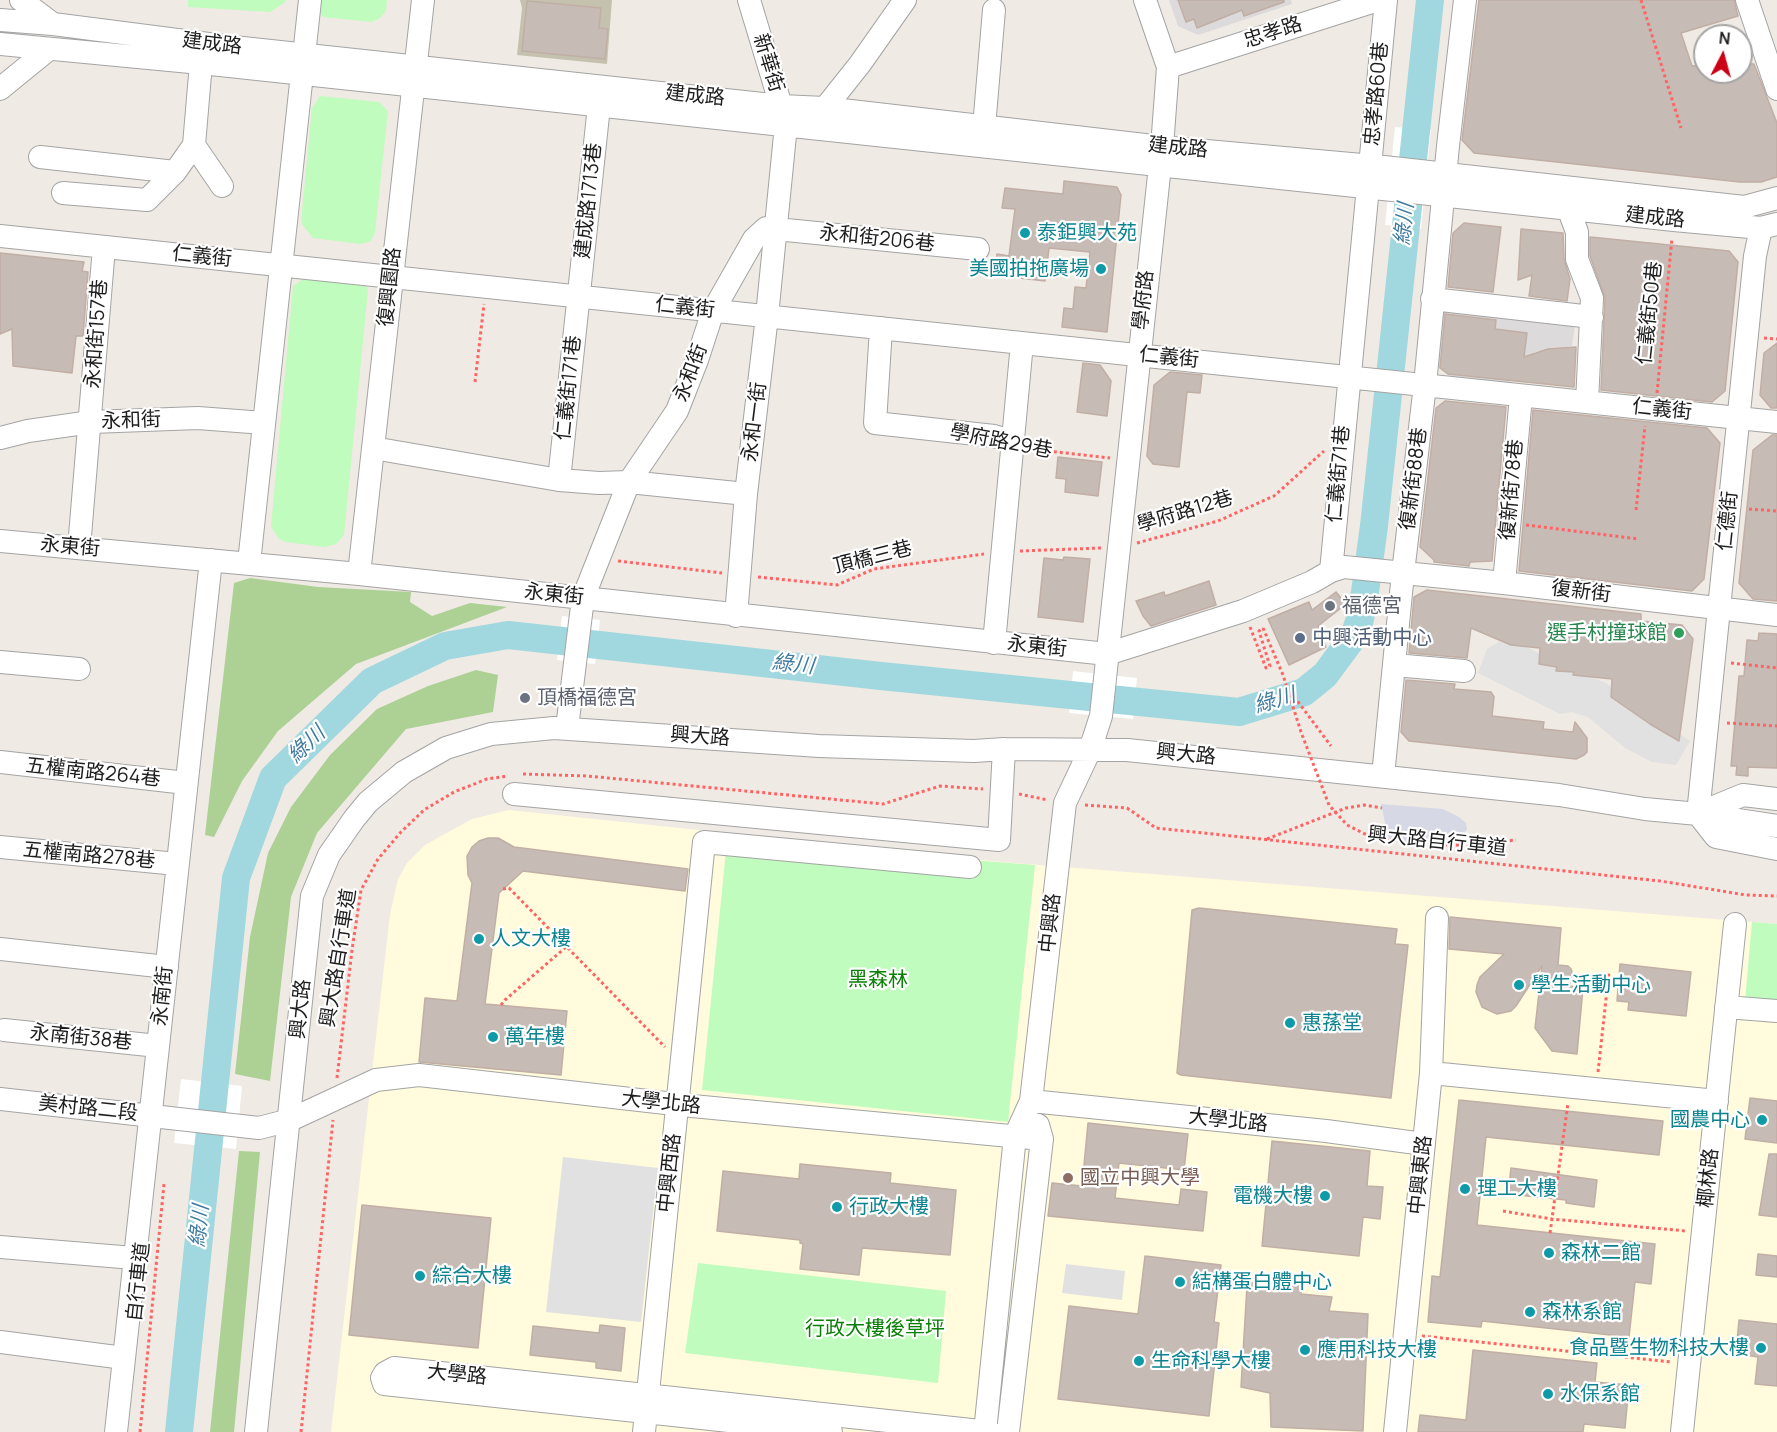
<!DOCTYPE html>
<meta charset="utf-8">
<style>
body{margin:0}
#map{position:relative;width:1777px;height:1432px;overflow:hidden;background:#efeae3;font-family:Manrope,sans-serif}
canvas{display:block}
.north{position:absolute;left:1693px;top:24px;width:60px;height:60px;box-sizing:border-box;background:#fff;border:2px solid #a5a5a5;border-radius:50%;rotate:6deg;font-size:16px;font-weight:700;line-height:24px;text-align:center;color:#1d1d1d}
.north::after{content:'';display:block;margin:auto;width:21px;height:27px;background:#cb0016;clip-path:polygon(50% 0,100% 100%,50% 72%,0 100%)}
</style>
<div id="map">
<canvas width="1777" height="1432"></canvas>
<div class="north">N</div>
</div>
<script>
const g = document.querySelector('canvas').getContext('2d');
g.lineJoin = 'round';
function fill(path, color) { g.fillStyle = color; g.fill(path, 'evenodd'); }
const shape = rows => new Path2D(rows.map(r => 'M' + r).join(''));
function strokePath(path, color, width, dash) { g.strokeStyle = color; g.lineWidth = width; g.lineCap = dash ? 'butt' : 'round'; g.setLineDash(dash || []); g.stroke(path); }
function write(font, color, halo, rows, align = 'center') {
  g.font = font + ' Manrope,"Noto Sans TC",sans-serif'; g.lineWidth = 4.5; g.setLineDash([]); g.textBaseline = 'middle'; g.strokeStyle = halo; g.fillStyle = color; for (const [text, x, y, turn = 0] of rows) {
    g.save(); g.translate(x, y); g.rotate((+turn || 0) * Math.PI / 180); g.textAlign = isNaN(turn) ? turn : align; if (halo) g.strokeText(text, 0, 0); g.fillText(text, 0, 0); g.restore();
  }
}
fill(shape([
 [1169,0,1291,0,1292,4,1198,35,1178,26],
 [1439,310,1576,319,1572,346,1535,352,1523,361,1512,365,1510,383,1450,377,1434,363]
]), '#dcdada');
fill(shape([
 [509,810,1002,862,1777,924,1777,1432,331,1432,390,914,398,879,407,863,425,845,472,819]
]), '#fffbdc');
fill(shape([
 [520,0,612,0,607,64,517,55,522,8]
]), '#c4c2ae');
fill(shape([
 [250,578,318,587,411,592,410,602,432,616,470,603,507,607,356,664,278,731,242,781,214,837,205,835,234,583],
 [476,670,498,675,493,712,406,729,317,833,291,897,270,1081,235,1074,250,937,268,853,291,807,330,755,377,709,428,686],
 [239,1151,260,1152,234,1432,210,1432]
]), '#add095');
fill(shape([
 [188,0,285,0,285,2,270,12,188,7],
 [314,0,387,0,386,11,380,18,372,22,323,17,316,10],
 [320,96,379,102,388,111,375,232,371,241,361,244,313,238,301,223,312,108],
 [308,276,364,282,368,290,344,535,336,544,324,547,286,542,279,539,271,527,293,286],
 [727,841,1035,865,1008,1122,702,1090],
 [1752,922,1777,924,1777,1003,1745,1002],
 [698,1263,946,1291,938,1383,685,1353]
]), '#bffcbd');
fill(shape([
 [1508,636,1554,662,1606,683,1690,741,1676,765,1652,762,1625,748,1588,717,1572,712,1560,714,1478,673,1487,649],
 [563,1157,658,1168,641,1322,546,1312],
 [1066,1264,1125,1271,1122,1300,1062,1293]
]), '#e1e1e1');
fill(shape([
 [1381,804,1443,809,1459,817,1466,823,1467,829,1463,835,1438,845,1389,841]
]), '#d7d8e5');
fill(shape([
 [1395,127,1431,130,1421,229,1385,225],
 [562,616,600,620,595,664,557,660],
 [1073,671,1137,678,1133,719,1069,713],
 [181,1079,242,1086,236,1149,174,1143]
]), '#fff');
strokePath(shape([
 [179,1432,236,878,273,778,372,681,445,646,508,635,881,676,1239,712,1304,692,1325,675,1354,636,1360,619,1365,592,1374,526,1430,0]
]), '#a1d8df', 28);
const building = shape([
 [1178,0,1284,0,1284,2,1244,16,1242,10,1197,28,1194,19,1186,22,1178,0],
 [1479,0,1734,0,1738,16,1681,33,1692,66,1705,65,1705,72,1741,72,1741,64,1754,64,1777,123,1777,177,1761,182,1740,182,1474,153,1462,140,1479,0],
 [527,1,601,8,599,28,608,29,605,59,522,51,527,1],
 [1064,181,1117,187,1121,195,1107,332,1062,327,1064,308,1073,309,1075,287,1086,288,1090,252,1049,248,1045,281,994,275,997,254,1009,256,1015,209,1002,208,1005,188,1063,194,1064,181],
 [1464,223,1501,227,1493,292,1448,287,1453,233,1464,223],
 [1521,229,1563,233,1564,259,1570,279,1567,301,1529,296,1532,275,1518,280,1521,229],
 [1590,237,1729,251,1738,262,1725,391,1712,402,1601,390,1605,298,1590,256,1590,237],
 [0,253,84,262,82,271,88,272,83,336,76,336,72,373,13,366,12,329,0,334,0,253],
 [1445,314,1496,320,1495,329,1527,333,1524,357,1548,349,1576,347,1574,387,1448,374,1440,368,1445,314],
 [1777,343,1777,408,1771,408,1760,395,1764,353,1777,343],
 [1083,363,1100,365,1111,381,1107,416,1077,412,1083,363],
 [1170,372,1202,375,1200,393,1187,392,1179,467,1153,464,1147,456,1154,385,1170,372],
 [1445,401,1506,407,1492,561,1470,562,1469,566,1434,562,1434,560,1420,547,1436,408,1445,401],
 [1533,410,1707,428,1720,443,1704,579,1692,591,1519,571,1533,410],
 [1772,435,1777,435,1777,601,1753,599,1739,583,1753,450,1772,435],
 [1058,457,1102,462,1098,496,1065,492,1066,479,1056,478,1058,457],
 [1064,557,1090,559,1083,622,1038,617,1044,558,1063,560,1064,557],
 [1209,581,1216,605,1151,626,1143,616,1136,601,1164,592,1165,596,1209,581],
 [1427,590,1641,614,1641,621,1682,625,1693,639,1679,741,1650,724,1611,697,1612,679,1573,675,1574,672,1556,671,1557,667,1539,664,1540,648,1511,645,1471,628,1467,658,1409,653,1414,597,1427,590],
 [1336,592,1346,604,1318,626,1326,647,1289,665,1268,619,1309,602,1312,610,1336,592],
 [1759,633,1777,634,1777,768,1748,767,1748,776,1736,775,1737,766,1731,766,1739,676,1744,676,1747,640,1758,641,1759,633],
 [1406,680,1455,684,1454,689,1491,692,1494,697,1492,716,1544,722,1543,729,1573,732,1575,722,1587,738,1587,752,1584,755,1576,759,1409,741,1401,732,1406,680],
 [488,838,498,838,514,847,688,869,685,891,523,871,499,893,485,1004,567,1011,561,1075,419,1062,425,998,457,1001,472,883,468,875,467,856,472,847,479,841,488,838],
 [1199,908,1397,929,1395,944,1408,945,1391,1098,1181,1075,1177,1073,1192,910,1199,908],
 [1450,917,1561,928,1558,965,1568,966,1571,969,1572,972,1570,986,1583,988,1577,1054,1552,1051,1535,1028,1542,966,1516,1006,1511,1011,1497,1014,1482,1007,1476,992,1477,985,1480,977,1504,954,1449,949,1450,917],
 [1620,964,1691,972,1686,1016,1628,1010,1629,1002,1617,1001,1620,964],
 [1750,1098,1777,1101,1777,1143,1745,1139,1750,1098],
 [1459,1100,1663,1121,1659,1155,1486,1137,1477,1225,1655,1244,1651,1284,1635,1282,1629,1337,1482,1321,1481,1327,1428,1322,1432,1276,1440,1277,1459,1100],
 [1088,1123,1188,1134,1184,1170,1119,1163,1115,1198,1179,1205,1181,1189,1207,1192,1203,1231,1048,1216,1052,1183,1082,1186,1088,1123],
 [1272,1141,1370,1151,1367,1186,1383,1187,1380,1219,1363,1217,1359,1256,1262,1246,1272,1141],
 [1769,1154,1777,1154,1777,1217,1759,1215,1769,1154],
 [800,1164,891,1173,890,1183,956,1190,950,1255,862,1248,859,1275,800,1269,803,1244,800,1243,800,1240,717,1231,723,1171,799,1179,800,1164],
 [1511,1168,1597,1180,1594,1207,1566,1203,1566,1200,1508,1194,1511,1168],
 [362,1205,491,1218,478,1348,349,1335,362,1205],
 [1758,1254,1777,1256,1777,1277,1756,1275,1758,1254],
 [1145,1256,1221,1265,1214,1322,1219,1323,1209,1416,1058,1399,1069,1306,1138,1314,1145,1256],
 [1261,1278,1302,1283,1301,1294,1332,1297,1329,1311,1368,1314,1363,1431,1271,1427,1270,1393,1241,1387,1247,1286,1261,1278],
 [1739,1320,1777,1324,1777,1386,1755,1384,1758,1357,1745,1355,1746,1342,1737,1341,1739,1320],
 [600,1325,625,1328,621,1371,596,1368,596,1362,530,1355,533,1326,599,1333,600,1325],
 [1473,1350,1597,1363,1595,1382,1629,1385,1625,1428,1584,1424,1583,1432,1418,1432,1420,1415,1466,1420,1473,1350]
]);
fill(building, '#c7bbb6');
strokePath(building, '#c1aea4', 1.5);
const minor = shape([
 [21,0,53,24],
 [749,0,785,119],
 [1747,0,1777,89],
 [0,20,53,24,224,46,781,106,825,108,1162,147,1384,167,1744,207,1777,198],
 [0,44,201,63,1674,220,1761,228,1777,224],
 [1168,67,1378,0],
 [0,89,49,49],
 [984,127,994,10],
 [194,145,222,186],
 [40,157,175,172,194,145,201,63],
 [63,193,147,200,175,172],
 [1568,208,1577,232,1577,259,1592,298,1587,402],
 [0,236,1777,422],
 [1432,299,1592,317],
 [881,328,875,423,994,436,1014,442],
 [0,438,28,431,91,422,198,418,264,423],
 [373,448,559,480,599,483,629,482,746,494],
 [559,480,599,106],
 [0,541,359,574,1107,654,1243,611,1312,582,1331,571,1344,567,1504,583,1777,615],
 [79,548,104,247],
 [249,563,310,0],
 [1331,571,1386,0],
 [359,574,423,0],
 [1504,583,1521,396],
 [736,616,746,494,767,316,786,125,825,108,860,64,905,0],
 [994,643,1022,343],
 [0,662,79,669],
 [1394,665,1464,671],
 [567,728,583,598,629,482,677,411,697,360,713,311,754,239,766,228,978,249],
 [0,762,186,783],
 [1383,776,1403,573,1425,385,1448,146,1465,0],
 [514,794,999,840,1004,749],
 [1699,813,1743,795,1777,799],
 [1698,814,1755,256,1761,228],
 [1698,814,1716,837,1777,849],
 [0,847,177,864],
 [0,949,167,967],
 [1726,1007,1777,1011],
 [4,1030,158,1046],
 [1431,1073,1717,1101],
 [0,1099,259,1128,290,1120,376,1080,419,1075,692,1106,1042,1139],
 [1031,1101,1326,1131,1424,1144],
 [0,1247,134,1258],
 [0,1342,124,1358],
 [116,1432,211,560],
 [256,1432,312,896,329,855,354,819,368,802,404,772,446,748,491,734,554,728,819,746,974,751,1004,749,1127,750,1559,795,1645,809,1698,814,1777,826],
 [644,1432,704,842,970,867],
 [831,1432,384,1384,382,1378,385,1373,394,1368,990,1432],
 [985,1432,1015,1136,1031,1101,1065,803,1090,750,1101,716,1162,147,1168,67,1145,0],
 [1008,1432,1042,1139,1038,1125],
 [1395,1432,1431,1073,1437,918],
 [1682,1432,1735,924]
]);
strokePath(minor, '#a4a4a4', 24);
strokePath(shape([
 [1641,0,1681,128],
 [1764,338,1777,339],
 [475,382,484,304],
 [1657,393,1672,238],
 [1030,449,1110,458],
 [1749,509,1777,511],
 [1636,510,1645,426],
 [1526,525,1639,539],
 [1137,543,1218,521,1274,496,1324,451],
 [1020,551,1101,548],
 [618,561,722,573],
 [758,577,837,585,874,569,984,554],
 [1250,627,1266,668,1270,666,1259,631,1263,628],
 [1731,663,1777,668],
 [1287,687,1331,746],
 [1727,723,1777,726],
 [523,774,587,776,883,804,940,786,983,789],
 [1019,794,1048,800],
 [1085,805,1127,808,1156,828,1660,881,1746,895,1777,896],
 [1267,839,1346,808,1364,805,1382,808],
 [1438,845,1467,845,1516,840],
 [503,889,509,888,665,1047],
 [501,1005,505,1000,566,947],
 [1598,1072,1609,972],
 [337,1078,352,950,361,890,378,859,401,832,424,810,454,792,487,779,508,776],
 [1503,1211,1552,1219,1686,1231],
 [1550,1233,1568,1103],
 [1422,1336,1672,1362],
 [140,1432,164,1184],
 [301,1432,333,1120]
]), '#ff6465', 3, [3, 3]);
strokePath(minor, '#fff', 22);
strokePath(shape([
 [1263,628,1283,675,1301,732,1329,805,1347,825,1369,836,1389,841]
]), '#ff6465', 3, [3, 3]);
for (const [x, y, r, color] of [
 [1025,233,6,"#0f9aa8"],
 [1101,269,6,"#0f9aa8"],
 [1330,606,6,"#6b7280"],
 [1679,633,6,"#2e9e5b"],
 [1300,638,6,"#5c6f8a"],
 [525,698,6,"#6b7280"],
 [479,939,6,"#0f9aa8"],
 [1519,985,6,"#0f9aa8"],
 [1290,1023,6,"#0f9aa8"],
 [493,1037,6,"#0f9aa8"],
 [1762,1120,6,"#0f9aa8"],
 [1068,1178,6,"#8d6e63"],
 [1465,1189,6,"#0f9aa8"],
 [1325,1196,6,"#0f9aa8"],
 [837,1207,6,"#0f9aa8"],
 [1549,1253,6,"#0f9aa8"],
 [420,1276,6,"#0f9aa8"],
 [1180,1282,6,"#0f9aa8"],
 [1530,1312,6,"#0f9aa8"],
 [1761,1348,6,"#0f9aa8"],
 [1305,1350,6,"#0f9aa8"],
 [1139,1361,6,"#0f9aa8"],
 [1548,1394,6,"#0f9aa8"]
]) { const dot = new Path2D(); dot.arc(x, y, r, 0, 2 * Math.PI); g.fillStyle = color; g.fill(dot); strokePath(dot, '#fff', 2); }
write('20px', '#1d1d1d', '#fff', [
 ["忠孝路",1273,33,-18],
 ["建成路",212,44,7],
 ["新華街",768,63,73],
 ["忠孝路60巷",1377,94,-85],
 ["建成路",695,96,6],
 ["建成路",1178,148,6],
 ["建成路1713巷",589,201,-84],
 ["建成路",1655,218,6],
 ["永和街206巷",877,239,6],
 ["仁義街",202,257,6],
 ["復興園路",390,287,-84],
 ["學府路",1144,300,-84],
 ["仁義街",685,308,6],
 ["仁義街50巷",1650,313,-84],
 ["永和街157巷",97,334,-86],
 ["仁義街",1169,358,6],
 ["永和街",691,373,-69],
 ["仁義街171巷",569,388,-84],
 ["仁義街",1662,410,6],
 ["永和街",131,421,-2],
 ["永和一街",755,422,-83],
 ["學府路29巷",1001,442,11],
 ["仁義街71巷",1339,474,-85],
 ["復新街88巷",1414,479,-83],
 ["復新街78巷",1512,490,-85],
 ["學府路12巷",1185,512,-17],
 ["仁德街",1728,521,-84],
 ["永東街",70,547,5],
 ["頂橋三巷",873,558,-14],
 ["復新街",1581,592,7],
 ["永東街",554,595,6],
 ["永東街",1037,647,6],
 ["興大路",700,737,4],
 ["興大路",1186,755,6],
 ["五權南路264巷",93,773,6],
 ["興大路自行車道",1437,842,6],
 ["五權南路278巷",89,856,5],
 ["中興路",1051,923,-84],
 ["興大路自行車道",339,958,-81],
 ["永南街",163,996,-84],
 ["興大路",301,1009,-84],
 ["永南街38巷",81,1038,6],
 ["大學北路",661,1103,6],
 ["美村路二段",88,1109,6],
 ["大學北路",1228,1121,6],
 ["中興西路",670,1173,-84],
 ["中興東路",1421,1175,-84],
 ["椰林路",1709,1178,-84],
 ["自行車道",139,1282,-84],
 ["大學路",457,1375,6]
]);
write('20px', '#0d838f', '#fff', [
 ["泰鉅興大苑",1037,233],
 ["美國拍拖廣場",1089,269,"right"],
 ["人文大樓",491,939],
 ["學生活動中心",1531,985],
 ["惠蓀堂",1302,1023],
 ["萬年樓",505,1037],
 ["國農中心",1750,1120,"right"],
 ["理工大樓",1477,1189],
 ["電機大樓",1313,1196,"right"],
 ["行政大樓",849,1207],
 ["森林二館",1561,1253],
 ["綜合大樓",432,1276],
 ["結構蛋白體中心",1192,1282],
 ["森林系館",1542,1312],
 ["食品暨生物科技大樓",1749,1348,"right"],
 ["應用科技大樓",1317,1350],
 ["生命科學大樓",1151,1361],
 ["水保系館",1560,1394]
], 'left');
write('20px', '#5b616d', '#fff', [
 ["福德宮",1342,606],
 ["頂橋福德宮",537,698]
], 'left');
write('20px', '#27864d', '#fff', [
 ["選手村撞球館",1667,633]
], 'right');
write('20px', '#4e5e75', '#fff', [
 ["中興活動中心",1312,638]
], 'left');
write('20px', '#0a8006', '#fff', [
 ["黑森林",878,980],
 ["行政大樓後草坪",875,1329]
]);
write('20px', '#785e54', '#fff', [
 ["國立中興大學",1080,1178]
], 'left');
write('italic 21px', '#417ba1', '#fff', [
 ["綠川",1405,224,-84],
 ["綠川",793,665,6],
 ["綠川",1275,701,-17],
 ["綠川",307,745,-44],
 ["綠川",200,1226,-84]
]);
</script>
